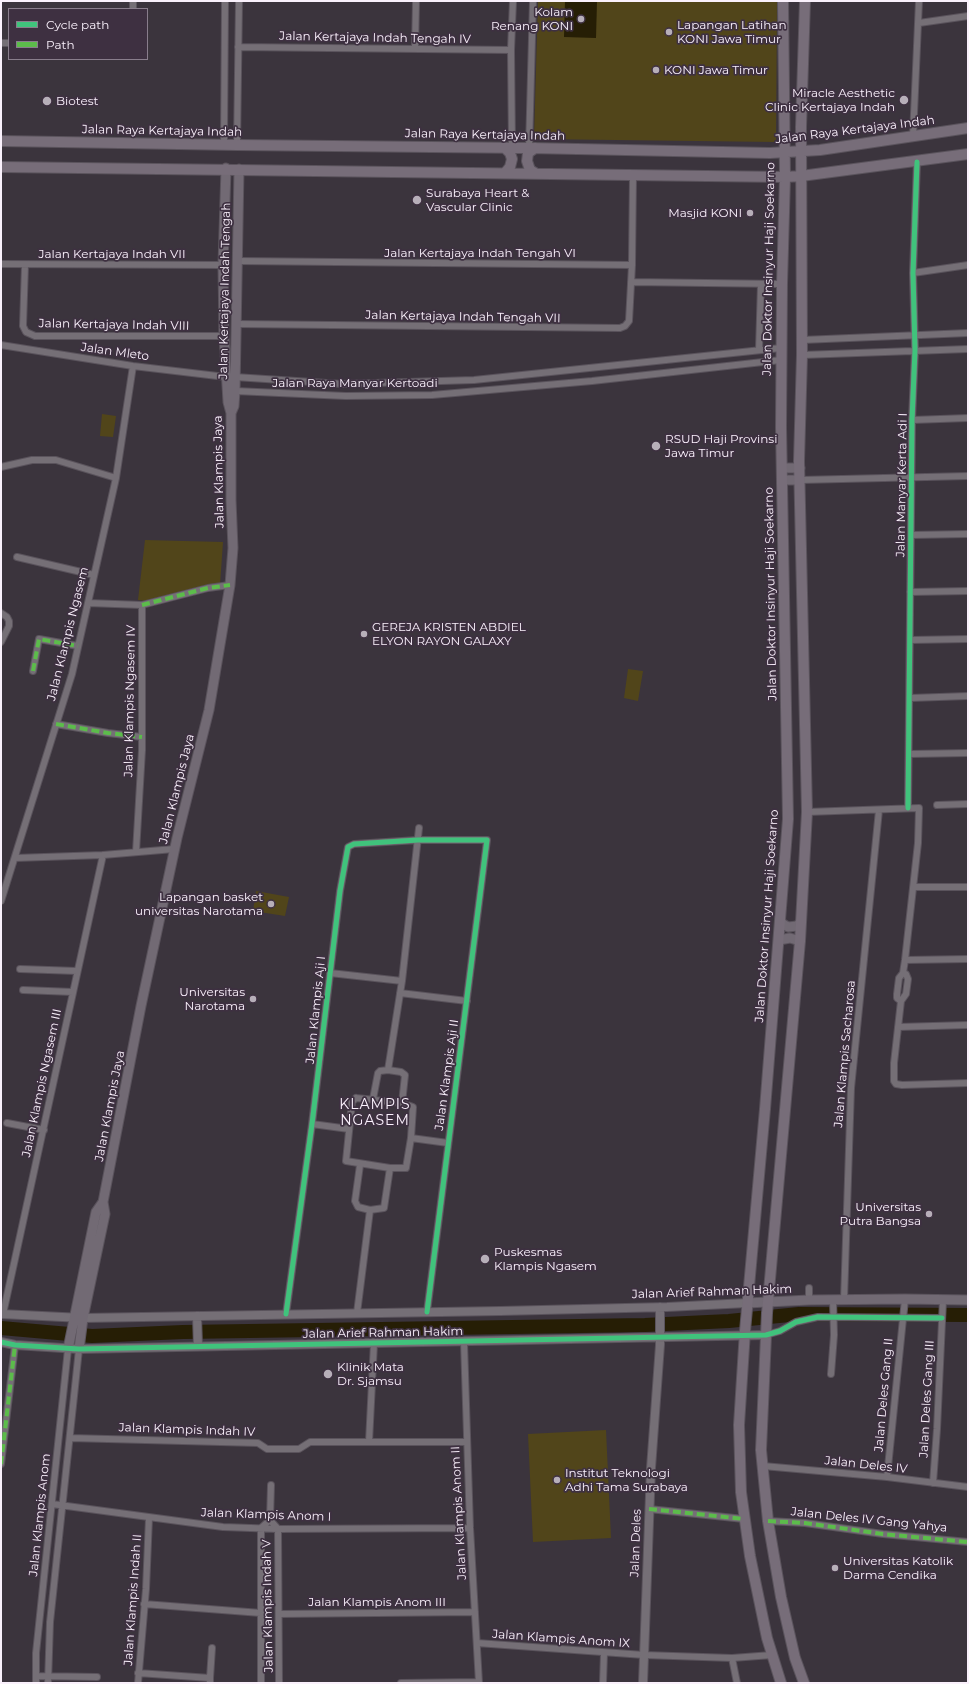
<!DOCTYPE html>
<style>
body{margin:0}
#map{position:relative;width:969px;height:1684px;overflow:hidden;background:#3b343d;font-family:Montserrat,sans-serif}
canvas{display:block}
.frame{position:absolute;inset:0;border:2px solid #faf1fc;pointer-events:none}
.legend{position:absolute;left:8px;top:8px;width:140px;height:52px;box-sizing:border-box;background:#3e3041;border:1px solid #897d8c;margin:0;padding:5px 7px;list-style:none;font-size:12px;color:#faf1fc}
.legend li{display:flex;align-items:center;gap:8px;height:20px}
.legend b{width:20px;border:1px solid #897d8c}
</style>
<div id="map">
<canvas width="969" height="1684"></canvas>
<div class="frame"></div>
<ul class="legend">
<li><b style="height:5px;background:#40c37c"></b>Cycle path</li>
<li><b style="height:5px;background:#5cbc4b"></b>Path</li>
</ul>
</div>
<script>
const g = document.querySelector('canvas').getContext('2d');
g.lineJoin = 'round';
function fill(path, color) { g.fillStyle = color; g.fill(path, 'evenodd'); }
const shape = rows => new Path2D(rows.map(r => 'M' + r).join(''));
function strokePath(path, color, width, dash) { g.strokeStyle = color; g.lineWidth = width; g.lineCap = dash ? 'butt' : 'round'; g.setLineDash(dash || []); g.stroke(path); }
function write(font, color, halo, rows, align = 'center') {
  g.font = font + ' Montserrat,sans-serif'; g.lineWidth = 3.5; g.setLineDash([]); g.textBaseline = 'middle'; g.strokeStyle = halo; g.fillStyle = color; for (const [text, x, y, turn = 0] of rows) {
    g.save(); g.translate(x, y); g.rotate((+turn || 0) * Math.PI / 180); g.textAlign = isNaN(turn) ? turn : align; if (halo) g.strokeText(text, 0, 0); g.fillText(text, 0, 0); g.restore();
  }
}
fill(shape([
 [538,1,777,1,776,142,534,139],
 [102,414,116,416,113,437,100,436],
 [145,540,223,542,220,585,145,601,138,600],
 [628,669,643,671,638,701,624,698],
 [256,891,289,897,285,916,253,911],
 [606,1430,611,1538,533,1542,528,1434]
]), '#51451a');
fill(shape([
 [565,1,597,1,596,38,564,37]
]), '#261e05');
strokePath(shape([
 [1,1328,92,1336,183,1332,645,1325,729,1321,799,1314,968,1315]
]), '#261e05', 14);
const minor = shape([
 [133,1,133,9],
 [919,23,968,16],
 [1,43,9,43],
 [238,47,511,50],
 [415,49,416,1],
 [913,136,919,1],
 [224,145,225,1],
 [237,145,239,1],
 [512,148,511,50,513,1],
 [529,148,533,1],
 [238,261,632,265,633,175],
 [1,264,223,265],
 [25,265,23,326,26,332,35,336,224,336],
 [913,273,968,265],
 [631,282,782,284],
 [237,324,620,328,625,326,629,321,632,265],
 [802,340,968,333],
 [1,345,133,366,226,377],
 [759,350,761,284],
 [802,355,968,349],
 [235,377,342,384,474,380,781,348],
 [235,391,346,396,432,395,592,381,781,360],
 [912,420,968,418],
 [1,467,32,460,56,460,116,478],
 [800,480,968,476],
 [911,535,968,534],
 [17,557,94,575],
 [910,592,968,591],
 [88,603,142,605,142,750,136,852],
 [142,605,208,588,230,585],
 [1,613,7,617,9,621,9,626,1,642],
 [910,640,968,639],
 [33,671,39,639,78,646],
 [910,698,968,696],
 [56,724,108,733,142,737],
 [909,754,968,753],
 [937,805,968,804],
 [908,808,912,420,915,350,913,273,917,162],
 [807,812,919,808,918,843,905,960,903,973,899,978,897,994,897,998,901,1001],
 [15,858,103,855,174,849],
 [914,887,968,887],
 [1,901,72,674,116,478,133,366],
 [905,960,968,959],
 [20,969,77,971],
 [330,973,402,981],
 [903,973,906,974,908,979,906,994,901,1001,894,1063,894,1081,896,1084,902,1085,968,1083],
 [23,990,73,992],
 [400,993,467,1001],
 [898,1027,968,1025],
 [388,1070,402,981,419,828],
 [356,1098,402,1103,413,1107,411,1138,406,1168,390,1168,346,1161,352,1102,356,1098],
 [373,1099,378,1073,380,1071,388,1070,401,1072,405,1075,402,1103],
 [7,1123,44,1130],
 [312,1124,349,1129],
 [411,1138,448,1143],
 [360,1165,355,1201,358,1207,370,1210,384,1208,390,1168],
 [809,1300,809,1288],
 [844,1300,851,1088,879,810],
 [357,1313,370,1210],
 [3,1314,103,855],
 [286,1314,312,1124,340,891,348,847,354,844,418,840,487,840,427,1312],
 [766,1335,780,1331,796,1322,818,1317,942,1318],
 [464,1342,470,1528,479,1683],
 [831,1374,834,1335,833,1300],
 [70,1438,258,1443,267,1449,299,1449,310,1442,467,1442],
 [369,1442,374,1343],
 [1,1464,15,1345],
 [763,1466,887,1477,968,1487],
 [887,1477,905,1299],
 [933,1483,937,1429,943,1300],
 [52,1504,223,1527,278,1529,470,1528],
 [649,1509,744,1519],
 [270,1520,278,1529,279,1683],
 [768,1521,805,1523,883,1534,968,1542],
 [144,1604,261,1613],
 [279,1614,475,1612],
 [477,1643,644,1655,732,1658,772,1655],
 [732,1658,737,1683],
 [138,1673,210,1678,210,1683],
 [36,1676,97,1677],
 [210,1678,212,1648],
 [36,1683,36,1653,68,1349],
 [48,1683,50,1622,79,1349],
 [138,1683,146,1589,149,1518],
 [261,1683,261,1528,270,1520,271,1485],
 [401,1683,479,1682],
 [603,1683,604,1653]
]);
const tertiary = shape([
 [1,1314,83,1318,500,1311,667,1307,747,1303],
 [197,1316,198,1346],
 [1,1342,15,1345,79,1349,766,1335],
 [643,1683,651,1468,660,1345,660,1307]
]);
const secondary = shape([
 [231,413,234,406,235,391,239,169],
 [782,468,800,468],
 [782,480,800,480],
 [780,921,783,924,788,927,797,926,801,922],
 [779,940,790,938,800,941],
 [747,1303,809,1300,905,1299,968,1300],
 [68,1349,96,1212,103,1202],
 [79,1349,83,1318,105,1214,103,1202,141,1006,177,838,209,710,230,585,233,548,231,500,231,413,228,402,224,336,223,265,226,168]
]);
const primary = shape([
 [1,141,237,145,529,148,770,153,820,150,968,128],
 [535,148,528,153,527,161,530,170,535,173],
 [1,167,785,177,801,176,968,154],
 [505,173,510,167,512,159,510,153,505,148],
 [781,1683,767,1638,750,1556,741,1492,739,1425,745,1331,765,1109,788,819,781,427,782,284,785,177,783,1],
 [804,1683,795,1658,781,1597,768,1521,761,1450,767,1313,800,941,807,812,799,461,802,355,801,127,805,1]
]);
strokePath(minor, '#5a535c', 8);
strokePath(tertiary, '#5a535c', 10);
strokePath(secondary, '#5a535c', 11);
strokePath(primary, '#5a535c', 12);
strokePath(minor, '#756f76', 6);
strokePath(tertiary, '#756f76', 8);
strokePath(secondary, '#726a74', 9);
strokePath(primary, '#776d79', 10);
strokePath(shape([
 [142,605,208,588,230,585],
 [33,671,39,639,78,646],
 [56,724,108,733,142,737],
 [1,1464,15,1345],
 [649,1509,744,1519],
 [768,1521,805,1523,883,1534,968,1542]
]), '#5cbc4b', 4, [8, 4]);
strokePath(shape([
 [908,808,912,420,915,350,913,273,917,162],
 [286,1314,312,1124,340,891,348,847,354,844,418,840,487,840,427,1312],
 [1,1342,15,1345,79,1349,766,1335,780,1331,796,1322,818,1317,942,1318]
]), '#40c37c', 5);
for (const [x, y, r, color] of [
 [581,19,4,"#b7afb9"],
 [669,32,4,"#b7afb9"],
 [656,70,4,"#b7afb9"],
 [904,100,5,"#b7afb9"],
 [47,101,5,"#b7afb9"],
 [417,200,5,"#b7afb9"],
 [750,213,4,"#b7afb9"],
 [656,446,5,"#b7afb9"],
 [364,634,4,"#b7afb9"],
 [271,904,4,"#b7afb9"],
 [253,999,4,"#b7afb9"],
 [929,1214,4,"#b7afb9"],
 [485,1259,5,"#b7afb9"],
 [328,1374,5,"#b7afb9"],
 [557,1480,4,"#b7afb9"],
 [835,1568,4,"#b7afb9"]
]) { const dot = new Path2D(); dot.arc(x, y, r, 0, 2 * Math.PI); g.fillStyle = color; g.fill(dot); strokePath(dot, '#3e3041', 1.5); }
write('12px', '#faf1fc', '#3e3041', [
 ["Kolam",573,12,"right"],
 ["Renang KONI",573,26,"right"],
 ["Lapangan Latihan",677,25],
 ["KONI Jawa Timur",677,39],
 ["KONI Jawa Timur",664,70],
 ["Miracle Aesthetic",895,93,"right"],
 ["Clinic Kertajaya Indah",895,107,"right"],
 ["Biotest",56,101],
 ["Surabaya Heart &",426,193],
 ["Vascular Clinic",426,207],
 ["Masjid KONI",742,213,"right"],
 ["RSUD Haji Provinsi",665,439],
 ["Jawa Timur",665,453],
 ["GEREJA KRISTEN ABDIEL",372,627],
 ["ELYON RAYON GALAXY",372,641],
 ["Lapangan basket",263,897,"right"],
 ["universitas Narotama",263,911,"right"],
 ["Universitas",245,992,"right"],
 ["Narotama",245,1006,"right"],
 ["Universitas",921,1207,"right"],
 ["Putra Bangsa",921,1221,"right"],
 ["Puskesmas",494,1252],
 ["Klampis Ngasem",494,1266],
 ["Klinik Mata",337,1367],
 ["Dr. Sjamsu",337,1381],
 ["Institut Teknologi",565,1473],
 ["Adhi Tama Surabaya",565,1487],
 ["Universitas Katolik",843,1561],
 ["Darma Cendika",843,1575]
], 'left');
write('12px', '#faf1fc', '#3e3041', [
 ["Jalan Kertajaya Indah Tengah IV",375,38,1],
 ["Jalan Raya Kertajaya Indah",855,130,-7],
 ["Jalan Raya Kertajaya Indah",162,131,1],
 ["Jalan Raya Kertajaya Indah",485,135,1],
 ["Jalan Kertajaya Indah Tengah VI",480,253],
 ["Jalan Kertajaya Indah VII",112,254],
 ["Jalan Doktor Insinyur Haji Soekarno",769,269,-89],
 ["Jalan Kertajaya Indah Tengah",225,291,-89],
 ["Jalan Kertajaya Indah Tengah VII",463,317,1],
 ["Jalan Kertajaya Indah VIII",114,325,1],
 ["Jalan Mleto",115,352,8],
 ["Jalan Raya Manyar Kertoadi",355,383],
 ["Jalan Klampis Jaya",219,472,-91],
 ["Jalan Manyar Kerta Adi I",902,485,-89],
 ["Jalan Doktor Insinyur Haji Soekarno",771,594,-91],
 ["Jalan Klampis Ngasem",68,634,-76],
 ["Jalan Klampis Ngasem IV",130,701,-89],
 ["Jalan Klampis Jaya",177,789,-76],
 ["Jalan Doktor Insinyur Haji Soekarno",767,916,-86],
 ["Jalan Klampis Aji I",316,1010,-84],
 ["Jalan Klampis Sacharosa",845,1054,-85],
 ["Jalan Klampis Aji II",447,1075,-82],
 ["Jalan Klampis Ngasem III",42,1083,-78],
 ["Jalan Klampis Jaya",110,1106,-79],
 ["Jalan Arief Rahman Hakim",712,1292,-2],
 ["Jalan Arief Rahman Hakim",383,1333,-1],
 ["Jalan Deles Gang II",884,1395,-85],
 ["Jalan Deles Gang III",927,1399,-87],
 ["Jalan Klampis Indah IV",187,1430,2],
 ["Jalan Deles IV",866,1465,6],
 ["Jalan Klampis Anom II",459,1513,-93],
 ["Jalan Klampis Anom",40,1515,-84],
 ["Jalan Klampis Anom I",266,1515,2],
 ["Jalan Deles IV Gang Yahya",869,1520,6],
 ["Jalan Deles",636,1543,-88],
 ["Jalan Klampis Indah II",133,1600,-86],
 ["Jalan Klampis Anom III",377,1602],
 ["Jalan Klampis Indah V",268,1606,-91],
 ["Jalan Klampis Anom IX",561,1639,4]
]);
g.letterSpacing = '1px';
write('14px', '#faf1fc', '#3e3041', [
 ["KLAMPIS",375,1105],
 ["NGASEM",375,1121]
]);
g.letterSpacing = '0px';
</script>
